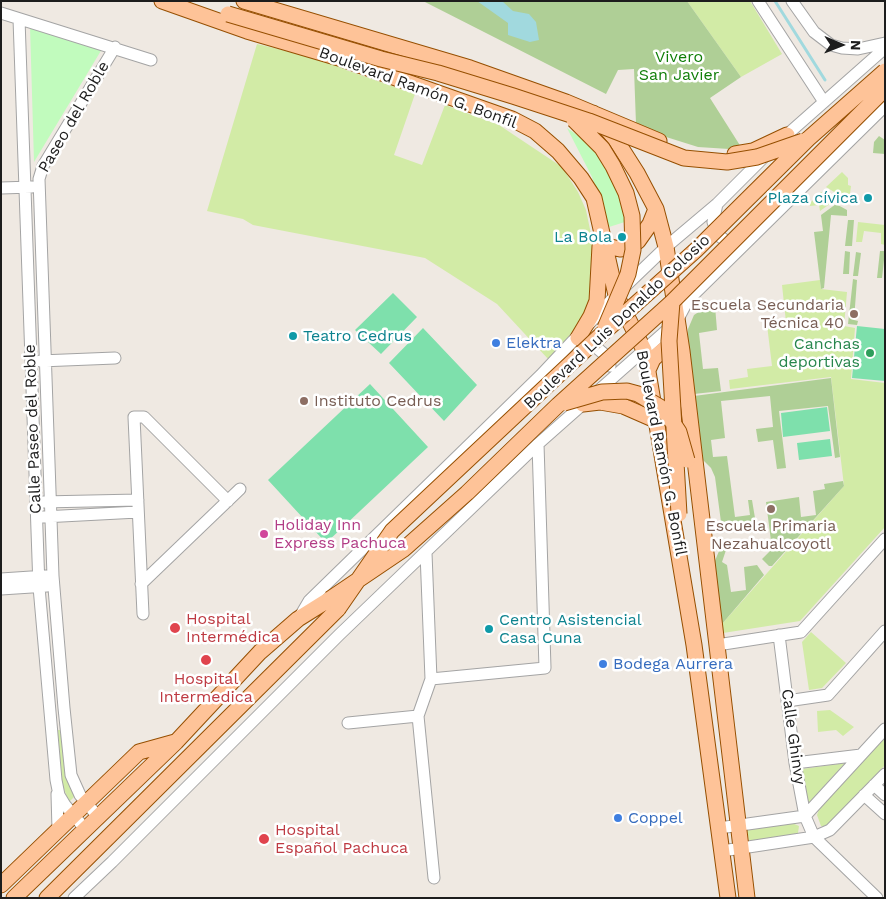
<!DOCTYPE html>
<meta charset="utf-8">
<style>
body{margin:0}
#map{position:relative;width:886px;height:899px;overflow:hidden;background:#efe9e2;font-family:"Work Sans",sans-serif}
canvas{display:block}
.frame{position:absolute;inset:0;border:2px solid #1d1d1d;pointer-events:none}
.north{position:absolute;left:816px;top:20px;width:50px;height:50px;-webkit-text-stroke:4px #fff;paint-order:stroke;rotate:91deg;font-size:14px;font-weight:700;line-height:20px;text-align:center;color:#1d1d1d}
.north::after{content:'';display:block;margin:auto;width:18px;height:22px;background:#1d1d1d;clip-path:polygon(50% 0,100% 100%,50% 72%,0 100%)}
</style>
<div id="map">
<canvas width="886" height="899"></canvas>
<div class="frame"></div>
<div class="north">N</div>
</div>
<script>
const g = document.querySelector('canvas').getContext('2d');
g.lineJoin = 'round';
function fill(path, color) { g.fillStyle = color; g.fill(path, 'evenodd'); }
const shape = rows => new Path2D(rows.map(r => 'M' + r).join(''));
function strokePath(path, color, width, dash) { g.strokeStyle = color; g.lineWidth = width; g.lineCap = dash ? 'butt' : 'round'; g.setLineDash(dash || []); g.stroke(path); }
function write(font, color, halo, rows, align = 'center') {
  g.font = font + ' "Work Sans",sans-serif'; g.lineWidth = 5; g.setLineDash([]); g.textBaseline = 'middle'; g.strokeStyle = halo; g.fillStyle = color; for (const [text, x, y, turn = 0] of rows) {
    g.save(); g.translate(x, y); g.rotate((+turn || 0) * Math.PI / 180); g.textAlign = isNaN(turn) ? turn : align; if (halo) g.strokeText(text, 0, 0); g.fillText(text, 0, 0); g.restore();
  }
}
fill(shape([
 [687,1,750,1,782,54,741,77],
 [257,44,295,53,338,59,346,70,415,94,394,155,422,165,445,105,499,125,562,167,578,192,586,210,593,244,593,276,589,303,582,323,549,360,497,304,425,258,253,225,243,219,207,211],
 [842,172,848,178,848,185,851,186,849,201,826,187],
 [821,192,834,201,820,211,819,205,810,206,810,203],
 [858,222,885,225,885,245,881,244,881,233,864,231,862,242,856,242],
 [820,280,821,289,847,292,844,326,855,328,851,379,885,383,885,527,800,621,723,633,722,624,844,486,831,377,730,389,729,380,748,377,747,369,772,366,767,325,786,322,782,285],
 [811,632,846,663,822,688,809,690,802,642],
 [830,710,854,727,843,736,836,730,818,732,817,711],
 [57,730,62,730,68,776,74,797,69,802,60,779],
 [885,737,885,765,834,822,827,827,821,826,817,815,819,809],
 [845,763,807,805,802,769],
 [792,823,799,826,798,833,795,834,749,841,747,830]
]), '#d2eba6');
fill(shape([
 [423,1,687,1,741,77,710,98,741,147,729,149,698,147,663,136,636,124,634,69,618,70,606,94],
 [879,136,885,140,885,154,873,153,874,142],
 [836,204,847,210,847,216,831,215,824,288,821,289,814,232,823,231,821,215],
 [848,220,854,220,852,246,845,246],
 [845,251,850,252,849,274,843,274],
 [880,251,885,251,882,278,877,278],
 [856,252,861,253,858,276,853,276],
 [853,279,857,280,854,320,858,321,857,325,848,324],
 [715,306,717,330,699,333,703,369,718,368,721,391,694,394,687,341,688,329,694,315,705,308],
 [831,378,840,457,835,458,828,406,779,411,786,468,777,469,773,440,758,442,756,429,773,427,770,396,721,401,725,438,711,440,713,457,727,456,735,517,750,515,748,500,752,500,756,524,738,526,730,521,721,522,715,477,711,468,703,460,694,396],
 [843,481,844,486,772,566,769,566,762,559,772,549,766,502,799,497,801,517,816,515,813,491,825,489,824,484],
 [722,544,727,547,722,562,727,565,731,592,746,590,744,567,757,565,764,575,722,624,714,563]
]), '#afcf96');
fill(shape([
 [30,26,102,49,34,162],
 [567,128,586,141,605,160,618,181,628,221,609,227,592,177]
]), '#c1fbbd');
fill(shape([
 [393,293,417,317,381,354,355,330],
 [857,326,885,329,885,381,852,378],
 [423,328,477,385,444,421,389,363],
 [370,384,428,447,326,543,268,480],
 [827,407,830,431,783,437,781,413],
 [830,439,832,456,799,460,797,443]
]), '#7ee0ac');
fill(shape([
 [477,1,502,1,513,11,529,14,536,22,539,40,530,42,508,35,508,23]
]), '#a1d9de');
strokePath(shape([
 [775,1,825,80]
]), '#a1d9de', 3);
const minor = shape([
 [758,1,824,102],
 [792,1,814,32,831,45,842,48,858,49,885,43],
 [1,13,151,60],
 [19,19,39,587,56,780,59,795,65,805,86,830],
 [781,140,885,48],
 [1,188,32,187],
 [717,204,713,222,718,235,726,241,737,242],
 [585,341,597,348,604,354,610,366],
 [40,361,115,358],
 [42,502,138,500],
 [43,517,138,512],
 [426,553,431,679,418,716,434,878],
 [1,579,46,576],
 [141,584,240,489],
 [1,589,47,586],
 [143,614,134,417,144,417,228,501],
 [299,618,309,601,541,375,616,295,666,247,717,204,766,155],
 [779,635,795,763,805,816,814,837,877,898],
 [717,645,801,632,885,539],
 [431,679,545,668,538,444],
 [787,701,828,695,885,631],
 [348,723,418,716],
 [795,763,861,755],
 [874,785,885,795],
 [57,794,58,830],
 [864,795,885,814],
 [99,818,80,795,71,775,64,708,53,576,39,179,43,166,115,47],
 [719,828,805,816,885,729],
 [722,851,814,837,830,830,885,774],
 [74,898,112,862,339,635,538,444,677,321,688,300,885,106]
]);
const major = shape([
 [162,1,247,31,339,58,512,119,535,131,558,151,581,178,594,198,616,295,644,350,646,360,694,645,728,898],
 [244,1,470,68,566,102,659,141],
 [593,113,616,140,637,173,656,209,666,247,682,351,747,898],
 [735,154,753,151,787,135],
 [606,246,620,249,628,248,638,241,650,224,656,209],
 [578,338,591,316,597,301,600,246],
 [648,370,653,359,662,351,666,348,680,351],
 [583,404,600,402,623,406,655,420],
 [1,885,139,752,175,742],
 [14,898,176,742,260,652,298,619,330,599],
 [47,898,338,609]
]);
strokePath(minor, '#a4a4a4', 13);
strokePath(major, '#964f00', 17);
strokePath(minor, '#fff', 11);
strokePath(major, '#fec398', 15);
const majorBridge = shape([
 [228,14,381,59,438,73,513,96,589,121,684,158,727,162,757,157,803,141],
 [574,120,602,148,613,166,626,193,632,216,633,250,628,274,605,328],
 [672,302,669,341,679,514],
 [564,403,602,392,627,391,638,394,660,407,669,417,679,432,687,460],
 [330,599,404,549,467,493,558,405,672,302,885,89],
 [338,609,392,531,602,334,696,250,808,139,885,71]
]);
strokePath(majorBridge, '#964f00', 17, []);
strokePath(majorBridge, '#fec398', 15);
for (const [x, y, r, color] of [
 [868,198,5,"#0f9aa8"],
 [622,237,5,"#0f9aa8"],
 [854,314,5,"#8d6e63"],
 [293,336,5,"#0f9aa8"],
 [496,343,5,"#3f7fe0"],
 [870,353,5,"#2e9e5b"],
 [304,401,5,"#8d6e63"],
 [771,509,5,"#8d6e63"],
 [264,534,5,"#d1479c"],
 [175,628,6,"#e0444e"],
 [489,629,5,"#0f9aa8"],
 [206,660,6,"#e0444e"],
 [603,664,5,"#3f7fe0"],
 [618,818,5,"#3f7fe0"],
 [264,839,6,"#e0444e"]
]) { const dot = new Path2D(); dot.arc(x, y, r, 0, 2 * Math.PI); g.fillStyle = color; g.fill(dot); strokePath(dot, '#fff', 2); }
write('16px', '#0f7e08', '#fff', [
 ["Vivero",679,57],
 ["San Javier",679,75]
]);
write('16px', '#1d1d1d', '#fff', [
 ["Boulevard Ramón G. Bonfil",418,88,20],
 ["Paseo del Roble",74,117,-60],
 ["Boulevard Luis Donaldo Colosio",617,322,-43],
 ["Calle Paseo del Roble",33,429,-92],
 ["Boulevard Ramón G. Bonfil",661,453,79],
 ["Calle Ghinvy",793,737,82]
]);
write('16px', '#0d838f', '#fff', [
 ["Plaza cívica",858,198],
 ["La Bola",612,237],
 ["Teatro Cedrus",303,336,"left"],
 ["Centro Asistencial",499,620,"left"],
 ["Casa Cuna",499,638,"left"]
], 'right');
write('16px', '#785e54', '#fff', [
 ["Escuela Secundaria",844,305],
 ["Técnica 40",844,323],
 ["Instituto Cedrus",314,401,"left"],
 ["Escuela Primaria",771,526,"center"],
 ["Nezahualcoyotl",771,544,"center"]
], 'right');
write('16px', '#366cbe', '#fff', [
 ["Elektra",506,343],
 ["Bodega Aurrera",613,664],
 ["Coppel",628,818]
], 'left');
write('16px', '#27864d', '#fff', [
 ["Canchas",860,344],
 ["deportivas",860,362]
], 'right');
write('16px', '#b23c85', '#fff', [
 ["Holiday Inn",274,525],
 ["Express Pachuca",274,543]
], 'left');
write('16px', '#be3a42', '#fff', [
 ["Hospital",186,619],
 ["Intermédica",186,637],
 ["Hospital",206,679,"center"],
 ["Intermedica",206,697,"center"],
 ["Hospital",275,830],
 ["Español Pachuca",275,848]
], 'left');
</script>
